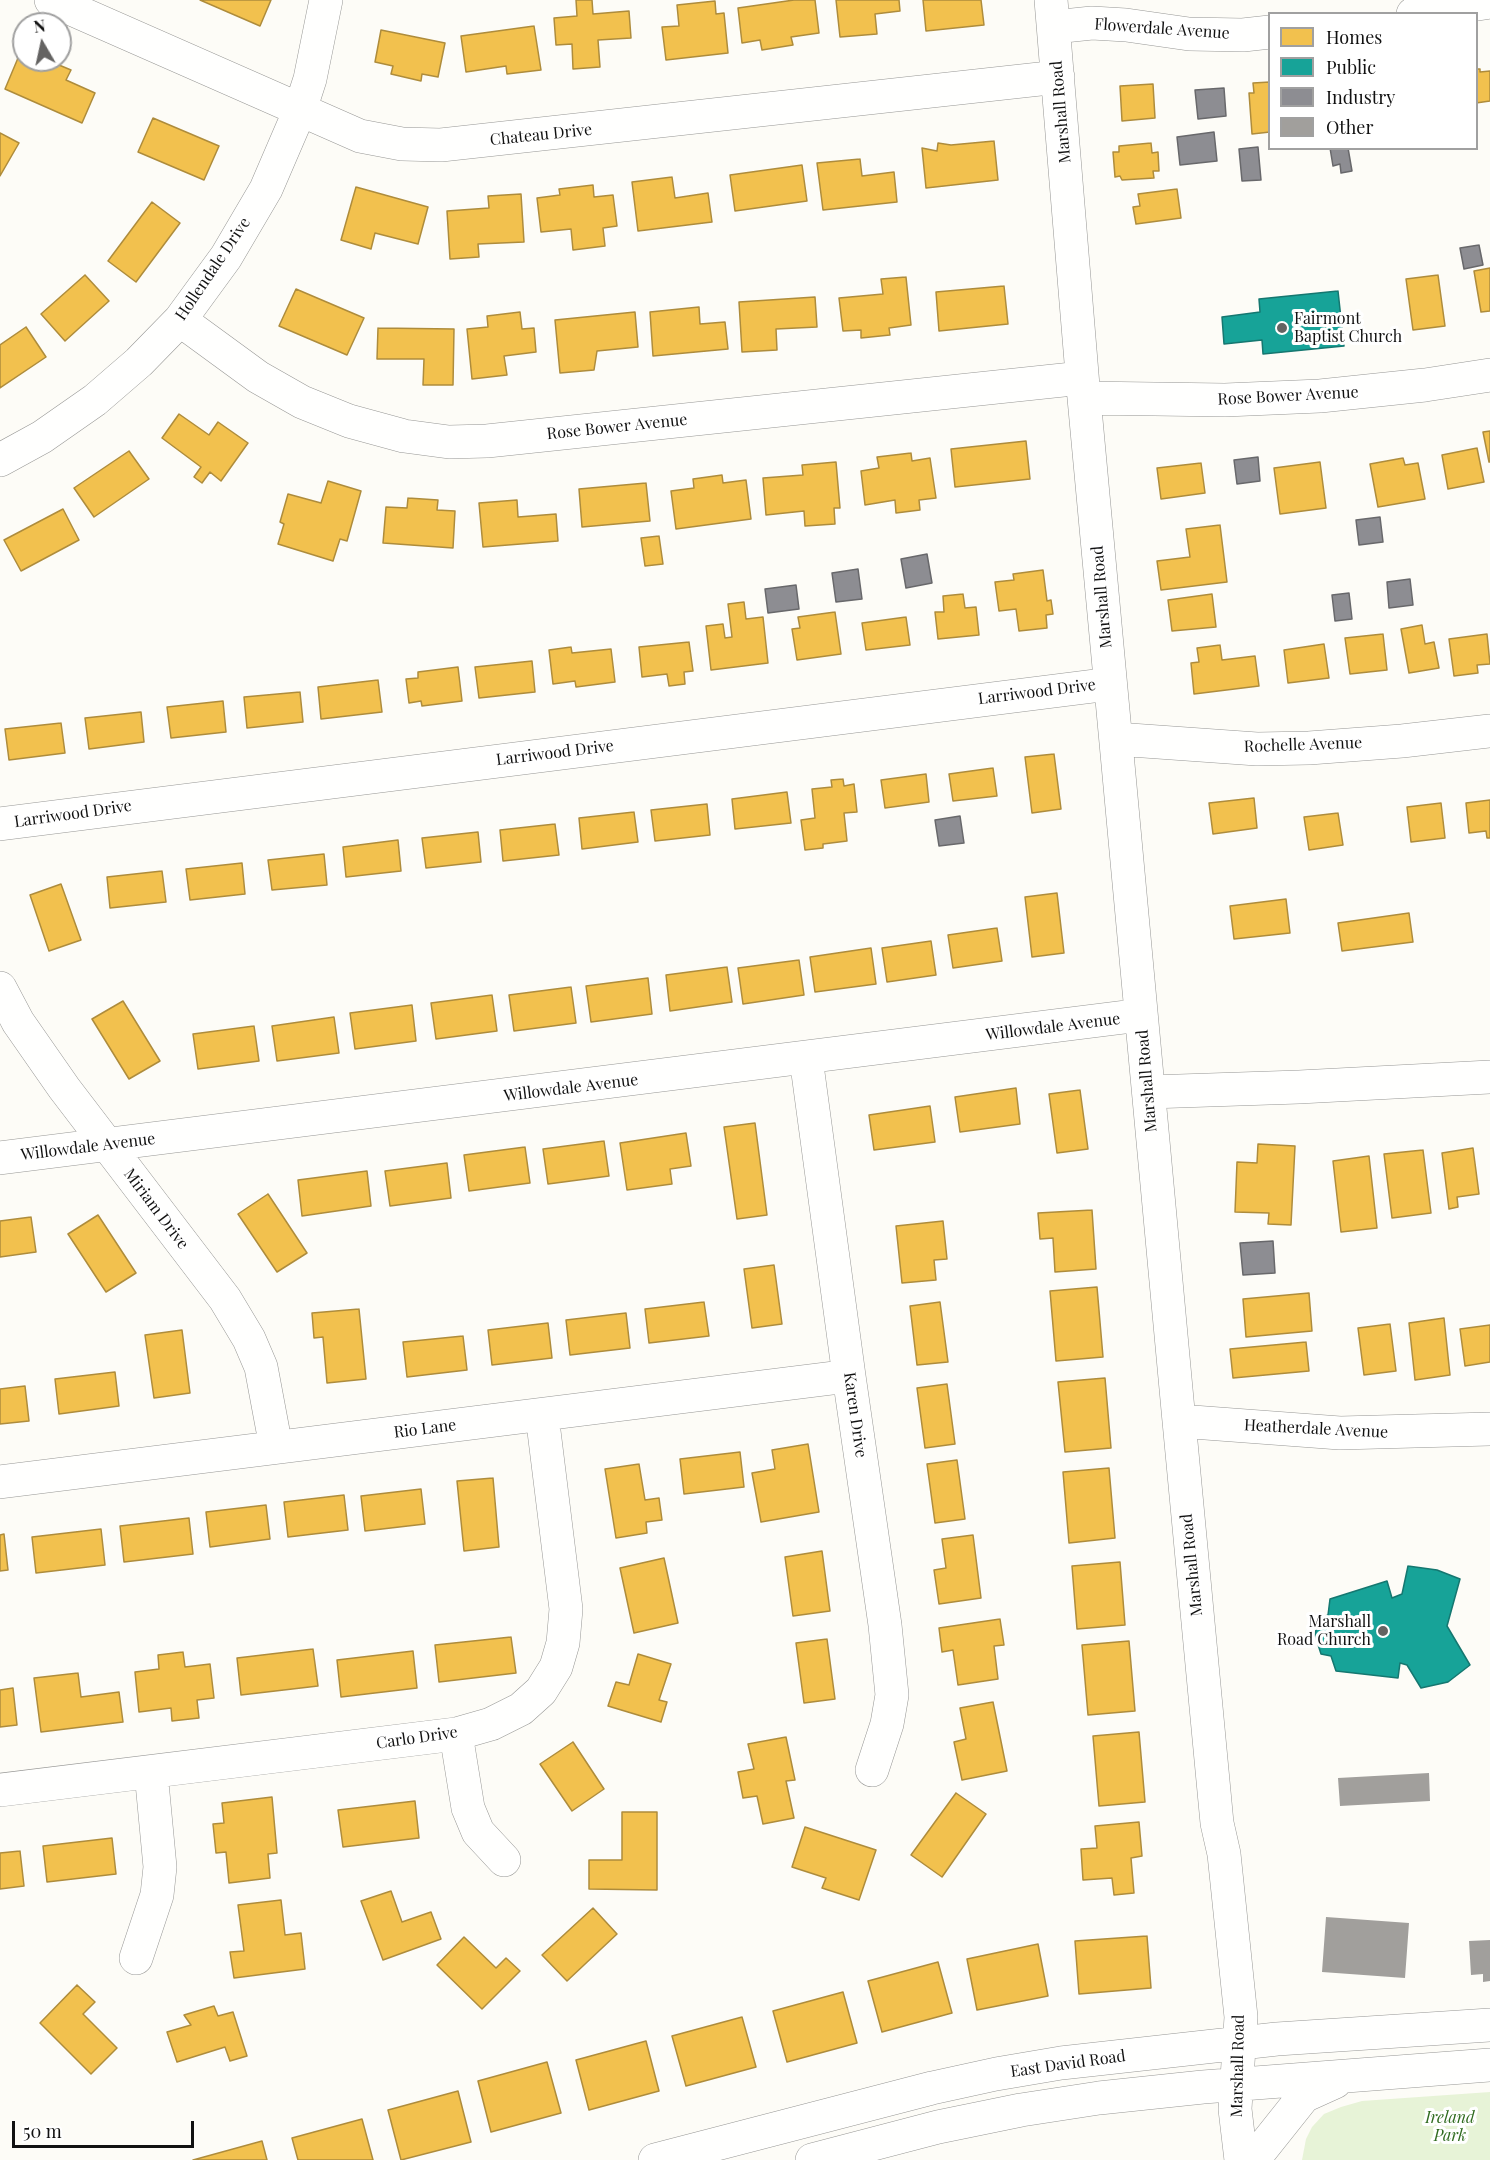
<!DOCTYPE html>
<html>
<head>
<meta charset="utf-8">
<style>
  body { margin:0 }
  #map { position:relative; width:1490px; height:2160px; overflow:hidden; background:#fdfcf7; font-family:"Playfair Display",serif }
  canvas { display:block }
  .legend { position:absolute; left:1268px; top:12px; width:210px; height:138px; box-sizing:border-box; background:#fff; border:2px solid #a0a0a0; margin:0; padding:8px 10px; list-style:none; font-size:18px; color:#111 }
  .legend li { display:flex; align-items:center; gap:12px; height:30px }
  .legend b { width:30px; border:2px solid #a0a0a0 }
  .north { position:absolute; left:12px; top:12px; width:60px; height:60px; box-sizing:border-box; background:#fff; border:2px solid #a0a0a0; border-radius:50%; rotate:351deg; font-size:16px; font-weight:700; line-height:24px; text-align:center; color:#111 }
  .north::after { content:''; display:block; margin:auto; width:21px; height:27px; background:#646362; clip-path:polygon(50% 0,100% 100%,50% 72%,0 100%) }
  .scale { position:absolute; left:12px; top:2121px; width:182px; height:27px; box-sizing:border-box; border:3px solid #111; border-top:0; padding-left:8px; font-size:18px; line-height:21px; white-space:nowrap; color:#111; -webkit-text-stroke:4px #fff; paint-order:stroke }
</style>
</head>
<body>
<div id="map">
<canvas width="1490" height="2160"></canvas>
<ul class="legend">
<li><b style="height:16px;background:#f2c14e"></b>Homes</li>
<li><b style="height:16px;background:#17a398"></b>Public</li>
<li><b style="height:16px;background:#8d8d92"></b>Industry</li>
<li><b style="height:16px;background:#a19f9c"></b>Other</li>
</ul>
<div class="north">N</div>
<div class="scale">50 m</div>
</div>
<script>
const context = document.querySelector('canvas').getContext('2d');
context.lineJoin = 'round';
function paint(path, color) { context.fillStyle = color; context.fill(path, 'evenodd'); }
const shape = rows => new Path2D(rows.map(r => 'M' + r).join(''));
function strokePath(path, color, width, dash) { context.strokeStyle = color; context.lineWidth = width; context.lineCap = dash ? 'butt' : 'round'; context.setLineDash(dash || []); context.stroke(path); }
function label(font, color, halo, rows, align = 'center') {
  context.font = font + ' "Playfair Display",serif'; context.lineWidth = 6; context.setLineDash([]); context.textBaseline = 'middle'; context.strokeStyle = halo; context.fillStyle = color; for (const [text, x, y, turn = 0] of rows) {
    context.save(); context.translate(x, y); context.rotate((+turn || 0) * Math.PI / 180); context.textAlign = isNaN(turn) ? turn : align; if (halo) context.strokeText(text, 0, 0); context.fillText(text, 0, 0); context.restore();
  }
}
paint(shape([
  [1490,2092,1490,2160,1302,2160,1306,2139,1312,2127,1324,2114,1341,2107,1362,2101]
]), '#e7f3d7');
const homes = shape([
  [200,0,271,0,260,26,200,0],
  [576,0,592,0,593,14,629,11,631,38,598,40,600,67,573,69,572,44,556,45,554,18,577,16,576,0],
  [794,0,815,0,819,33,791,37,793,45,762,50,760,40,742,43,738,8,794,0],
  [836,0,899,0,900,11,875,14,877,34,840,37,836,0],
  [923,0,981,0,984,25,926,31,923,0],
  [715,1,716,14,724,13,728,53,666,60,662,27,679,26,677,5,715,1],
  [534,26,541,70,507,74,506,66,466,72,461,36,534,26],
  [381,30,445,43,438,77,422,74,421,81,391,74,393,66,375,62,381,30],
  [18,58,38,67,40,60,47,60,71,70,66,80,95,93,82,123,5,89,18,58],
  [1476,69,1480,69,1480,72,1490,71,1490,101,1476,103,1476,69],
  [1270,82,1270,132,1252,134,1249,93,1254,93,1253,83,1270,82],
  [1153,84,1155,118,1122,121,1120,86,1153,84],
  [153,118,219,146,204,180,138,152,153,118],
  [0,133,19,143,0,176,0,133],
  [994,141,998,180,926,188,922,148,937,151,938,143,951,145,994,141],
  [1151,143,1152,153,1158,152,1159,171,1153,171,1154,178,1122,180,1120,176,1115,177,1113,152,1119,152,1119,146,1151,143],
  [860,159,862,176,894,172,897,202,823,210,817,163,860,159],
  [802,165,807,201,735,211,730,175,802,165],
  [672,177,675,198,708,193,712,222,638,231,632,182,672,177],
  [593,185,594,197,613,195,617,226,603,228,605,246,573,250,571,229,541,232,537,198,560,195,559,189,593,185],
  [356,187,428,207,418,244,375,233,371,249,341,240,356,187],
  [1177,189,1181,218,1136,224,1133,207,1140,206,1138,194,1177,189],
  [521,194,524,242,478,244,479,257,450,259,447,211,489,208,488,196,521,194],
  [152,202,180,223,136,282,108,261,152,202],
  [1490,268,1490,311,1481,312,1474,271,1490,268],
  [85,275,109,301,65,341,41,314,85,275],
  [1438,275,1445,326,1413,330,1406,279,1438,275],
  [906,277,911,325,889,328,890,335,861,338,861,330,843,331,839,298,883,294,881,279,906,277],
  [1004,286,1008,324,939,331,936,292,1004,286],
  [296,289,364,318,347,355,279,326,296,289],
  [815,297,817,327,776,329,777,350,742,352,739,302,815,297],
  [699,307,700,324,725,322,728,349,653,356,650,312,699,307],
  [520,312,522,329,534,328,536,352,504,356,507,375,472,379,467,329,488,327,487,316,520,312],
  [635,312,638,347,597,351,594,370,560,373,555,320,635,312],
  [26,327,46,357,0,388,0,345,26,327],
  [378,328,454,329,453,385,423,385,424,359,377,359,378,328],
  [179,414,209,435,218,422,248,443,221,481,210,472,202,483,194,477,201,467,162,438,179,414],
  [1490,431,1490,462,1489,462,1483,432,1490,431],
  [1026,441,1030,479,955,487,951,449,1026,441],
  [1477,448,1484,482,1448,489,1442,455,1477,448],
  [129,451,149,479,94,517,74,488,129,451],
  [911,453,912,461,930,458,936,498,919,500,920,510,896,513,895,500,865,505,861,471,879,468,877,457,911,453],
  [1403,458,1405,465,1418,463,1425,499,1378,507,1370,464,1403,458],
  [836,462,840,508,834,508,835,524,805,526,804,511,766,515,763,478,803,475,802,465,836,462],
  [1320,462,1326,508,1280,514,1274,468,1320,462],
  [1201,463,1205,493,1161,499,1157,468,1201,463],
  [722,475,723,483,746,480,751,519,676,529,671,491,694,488,693,479,722,475],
  [328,481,361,491,347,541,340,539,333,561,278,544,284,524,280,522,288,494,321,503,328,481],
  [646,483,650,521,582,527,579,489,646,483],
  [408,498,438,500,437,510,455,511,453,548,383,543,386,507,407,508,408,498],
  [517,500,518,517,556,514,558,541,483,547,479,503,517,500],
  [63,509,79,540,21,571,4,540,63,509],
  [1220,525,1227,582,1161,590,1157,561,1190,557,1186,529,1220,525],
  [659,536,663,564,645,566,641,538,659,536],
  [1043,570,1047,601,1051,600,1053,614,1046,615,1047,628,1019,631,1016,609,999,611,995,582,1014,580,1013,574,1043,570],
  [963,594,965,608,976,607,979,635,938,639,935,612,944,612,943,596,963,594],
  [1212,594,1216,627,1172,631,1168,600,1212,594],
  [744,602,746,619,763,617,768,663,711,670,706,626,723,624,725,638,732,637,728,604,744,602],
  [835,612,841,654,797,660,792,629,800,628,798,617,835,612],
  [906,617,910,645,866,650,862,623,906,617],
  [1422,625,1425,644,1434,642,1439,668,1409,673,1401,629,1422,625],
  [1383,634,1387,670,1350,674,1345,638,1383,634],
  [1487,634,1490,664,1477,665,1478,673,1454,676,1449,639,1487,634],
  [689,642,693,671,684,672,685,684,669,686,667,674,642,677,639,647,689,642],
  [1324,644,1329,678,1288,683,1284,650,1324,644],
  [1220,645,1222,660,1255,656,1259,686,1194,694,1191,663,1199,662,1197,648,1220,645],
  [571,647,572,653,611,649,615,682,576,687,575,681,553,684,549,650,571,647],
  [532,661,535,692,479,698,475,667,532,661],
  [458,667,462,701,422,706,421,701,409,703,406,679,418,678,418,672,458,667],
  [378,680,382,712,321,719,318,687,378,680],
  [300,692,303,722,247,728,244,697,300,692],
  [223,701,226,732,171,738,167,707,223,701],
  [141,712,144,742,89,749,85,718,141,712],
  [61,723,65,753,9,760,5,729,61,723],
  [1054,754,1061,809,1032,813,1025,757,1054,754],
  [993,768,997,796,953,801,949,774,993,768],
  [926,774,929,802,885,808,881,780,926,774],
  [843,779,844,786,854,784,857,812,844,813,847,841,823,844,823,848,805,850,801,820,815,818,812,789,832,787,831,780,843,779],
  [787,792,791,823,735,829,732,799,787,792],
  [1254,798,1257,828,1213,834,1209,803,1254,798],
  [1490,800,1490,838,1487,838,1486,831,1469,833,1466,803,1490,800],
  [1441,803,1445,838,1411,842,1407,807,1441,803],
  [707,804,710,835,655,841,651,810,707,804],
  [634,812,638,842,582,849,579,818,634,812],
  [1338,813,1343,845,1309,850,1304,817,1338,813],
  [555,824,559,855,503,861,500,830,555,824],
  [478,832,481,862,426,868,422,838,478,832],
  [398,840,401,871,346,877,343,847,398,840],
  [324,854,327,885,272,890,268,860,324,854],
  [242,863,245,894,190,900,186,869,242,863],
  [162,871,166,902,110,908,107,877,162,871],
  [61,884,81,940,49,951,30,895,61,884],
  [1057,893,1064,953,1032,957,1025,897,1057,893],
  [1286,899,1290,933,1234,939,1230,906,1286,899],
  [1409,913,1413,942,1342,951,1338,923,1409,913],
  [997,928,1002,961,953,968,948,935,997,928],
  [931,941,936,975,887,982,882,948,931,941],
  [871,948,876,984,815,992,810,957,871,948],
  [799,960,804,995,743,1004,738,968,799,960],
  [727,967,732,1002,670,1011,666,975,727,967],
  [648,978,652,1014,591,1022,586,986,648,978],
  [571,987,576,1023,514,1031,509,995,571,987],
  [492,995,497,1031,436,1039,431,1003,492,995],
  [123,1001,160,1061,129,1079,92,1019,123,1001],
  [412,1005,416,1041,355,1049,350,1013,412,1005],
  [334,1017,339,1053,277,1061,272,1026,334,1017],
  [254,1026,259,1061,198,1069,193,1034,254,1026],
  [1016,1088,1020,1124,960,1132,955,1097,1016,1088],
  [1080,1090,1088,1149,1057,1153,1049,1094,1080,1090],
  [930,1106,935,1142,874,1150,869,1115,930,1106],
  [755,1123,767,1215,737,1219,724,1127,755,1123],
  [686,1133,691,1166,670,1169,672,1184,627,1190,620,1143,686,1133],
  [604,1141,609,1176,548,1184,543,1149,604,1141],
  [1258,1144,1295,1146,1291,1225,1268,1224,1269,1213,1235,1212,1237,1162,1257,1163,1258,1144],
  [525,1147,530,1183,469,1191,464,1155,525,1147],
  [1473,1148,1479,1194,1457,1197,1458,1207,1449,1209,1442,1153,1473,1148],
  [1423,1150,1431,1213,1392,1218,1384,1154,1423,1150],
  [1369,1156,1377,1228,1341,1232,1333,1161,1369,1156],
  [447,1163,451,1198,390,1206,385,1171,447,1163],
  [367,1171,371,1206,302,1216,298,1180,367,1171],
  [268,1194,307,1253,277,1272,238,1214,268,1194],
  [1092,1210,1096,1269,1055,1272,1053,1238,1040,1239,1038,1213,1092,1210],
  [98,1215,136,1273,106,1292,68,1234,98,1215],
  [31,1217,36,1252,0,1257,0,1221,31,1217],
  [943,1221,947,1259,934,1260,936,1280,902,1283,896,1226,943,1221],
  [774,1265,782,1324,752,1328,744,1269,774,1265],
  [1097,1287,1103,1357,1056,1361,1050,1291,1097,1287],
  [1309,1293,1312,1331,1246,1337,1243,1299,1309,1293],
  [704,1302,709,1336,649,1343,645,1309,704,1302],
  [940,1302,948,1362,917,1365,910,1306,940,1302],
  [359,1309,366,1379,327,1383,323,1337,314,1338,312,1313,359,1309],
  [626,1313,630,1348,570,1355,566,1320,626,1313],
  [1444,1318,1450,1375,1415,1380,1409,1323,1444,1318],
  [548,1323,552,1358,492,1365,488,1330,548,1323],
  [1390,1324,1396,1371,1364,1375,1358,1328,1390,1324],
  [1490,1325,1490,1362,1465,1366,1460,1329,1490,1325],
  [182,1330,190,1393,154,1398,145,1335,182,1330],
  [463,1336,467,1370,407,1377,403,1342,463,1336],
  [1306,1342,1309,1371,1233,1378,1230,1349,1306,1342],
  [115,1372,119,1406,59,1414,55,1379,115,1372],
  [1105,1378,1111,1448,1065,1452,1058,1382,1105,1378],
  [947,1384,955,1444,925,1448,917,1388,947,1384],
  [25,1386,29,1421,0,1424,0,1389,25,1386],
  [808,1444,819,1512,761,1522,752,1473,775,1469,772,1450,808,1444],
  [740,1452,744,1487,684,1494,680,1459,740,1452],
  [957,1460,965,1519,935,1523,927,1464,957,1460],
  [639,1464,645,1500,659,1498,662,1520,646,1522,647,1533,616,1538,605,1469,639,1464],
  [1109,1468,1115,1538,1069,1543,1063,1472,1109,1468],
  [493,1478,499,1547,464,1551,457,1481,493,1478],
  [421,1489,425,1524,365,1531,361,1496,421,1489],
  [344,1495,348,1530,288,1537,284,1502,344,1495],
  [266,1505,270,1539,210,1547,206,1512,266,1505],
  [189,1518,193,1554,124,1562,120,1526,189,1518],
  [101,1529,105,1565,36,1573,32,1537,101,1529],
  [4,1534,8,1570,0,1571,0,1535,4,1534],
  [973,1535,981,1598,939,1604,934,1570,946,1568,942,1539,973,1535],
  [822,1551,830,1611,793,1616,785,1557,822,1551],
  [664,1558,678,1623,634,1633,620,1568,664,1558],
  [1120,1562,1125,1625,1077,1629,1072,1566,1120,1562],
  [1000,1619,1004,1645,994,1646,998,1679,958,1685,953,1650,942,1652,939,1628,1000,1619],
  [511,1637,516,1673,439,1682,435,1645,511,1637],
  [827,1639,835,1699,804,1703,796,1643,827,1639],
  [1129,1641,1135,1711,1088,1715,1082,1645,1129,1641],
  [313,1649,318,1686,241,1695,237,1658,313,1649],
  [413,1651,417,1688,341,1697,337,1660,413,1651],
  [183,1652,185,1667,210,1664,214,1698,197,1700,199,1718,172,1721,171,1708,139,1712,135,1672,159,1669,158,1655,183,1652],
  [638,1654,671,1664,659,1700,667,1702,661,1722,608,1706,616,1682,629,1685,638,1654],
  [78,1673,81,1697,119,1692,123,1722,41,1732,34,1678,78,1673],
  [13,1688,17,1725,0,1727,0,1690,13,1688],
  [993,1702,1007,1771,962,1780,954,1742,966,1739,960,1708,993,1702],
  [1139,1732,1145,1802,1099,1806,1093,1736,1139,1732],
  [786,1737,795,1780,786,1781,794,1818,763,1824,757,1796,743,1798,738,1772,754,1769,748,1744,786,1737],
  [573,1742,604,1789,572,1811,540,1764,573,1742],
  [956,1793,986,1814,942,1877,911,1855,956,1793],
  [272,1797,277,1853,268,1854,270,1878,229,1883,226,1852,216,1853,213,1824,224,1823,222,1803,272,1797],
  [415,1801,419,1838,343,1847,338,1810,415,1801],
  [622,1812,657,1812,657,1890,589,1889,589,1860,622,1860,622,1812],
  [1139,1822,1142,1856,1131,1858,1134,1893,1114,1895,1112,1878,1083,1880,1081,1849,1097,1848,1095,1826,1139,1822],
  [805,1827,876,1850,859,1900,822,1888,826,1878,792,1867,805,1827],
  [112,1838,116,1874,47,1882,43,1846,112,1838],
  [20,1851,24,1886,0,1889,0,1853,20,1851],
  [391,1891,402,1922,431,1912,441,1939,383,1960,361,1901,391,1891],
  [281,1900,285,1935,301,1933,305,1969,234,1978,230,1952,244,1951,238,1905,281,1900],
  [593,1908,617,1934,567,1981,542,1955,593,1908],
  [1147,1936,1151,1988,1079,1994,1075,1941,1147,1936],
  [464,1937,496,1968,506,1958,520,1971,482,2009,437,1965,464,1937],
  [1038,1944,1048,1996,977,2010,967,1959,1038,1944],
  [938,1962,952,2013,882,2032,868,1981,938,1962],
  [77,1985,95,2002,83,2014,117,2048,91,2074,40,2023,77,1985],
  [843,1992,857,2043,787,2062,773,2011,843,1992],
  [214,2006,218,2016,233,2012,247,2056,230,2061,225,2047,177,2062,167,2032,191,2025,184,2015,214,2006],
  [742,2017,756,2067,686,2086,672,2036,742,2017],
  [646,2041,659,2091,589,2110,576,2060,646,2041],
  [547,2062,561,2113,491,2132,478,2081,547,2062],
  [458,2091,471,2142,401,2160,388,2110,458,2091],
  [362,2119,373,2160,298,2160,292,2138,362,2119],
  [262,2141,267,2160,193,2160,262,2141]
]);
paint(homes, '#f2c14e');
strokePath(homes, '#ae8c3c', 1.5);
const public = shape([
  [1338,291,1344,346,1263,354,1262,340,1224,344,1222,317,1260,312,1259,299,1338,291],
  [1408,1566,1437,1570,1460,1579,1447,1626,1470,1665,1448,1682,1421,1688,1407,1665,1400,1663,1398,1678,1336,1671,1331,1656,1321,1654,1315,1635,1318,1620,1328,1615,1330,1599,1387,1581,1392,1598,1402,1594,1408,1566]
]);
paint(public, '#17a398');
strokePath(public, '#157770', 1.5);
const industry = shape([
  [1224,88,1226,116,1198,119,1195,90,1224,88],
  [1214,132,1217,161,1180,165,1177,137,1214,132],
  [1258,147,1261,180,1242,181,1239,149,1258,147],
  [1330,148,1348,148,1352,171,1341,173,1340,164,1333,166,1330,148],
  [1479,245,1483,265,1464,269,1460,248,1479,245],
  [1258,457,1260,481,1237,484,1234,460,1258,457],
  [1380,517,1383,542,1359,545,1356,520,1380,517],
  [927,554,932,583,906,588,901,559,927,554],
  [858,569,862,599,836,602,832,573,858,569],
  [1410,579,1413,605,1389,608,1387,582,1410,579],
  [796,585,799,609,768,613,765,589,796,585],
  [1349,593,1352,619,1335,621,1332,595,1349,593],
  [960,816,964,843,939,846,935,820,960,816],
  [1273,1241,1275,1273,1243,1275,1240,1243,1273,1241]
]);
paint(industry, '#8d8d92');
strokePath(industry, '#68686b', 1.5);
paint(shape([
  [1429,1773,1430,1801,1340,1806,1338,1778],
  [1326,1917,1409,1923,1405,1978,1322,1972],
  [1490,1940,1490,1981,1483,1982,1483,1974,1471,1975,1469,1941]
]), '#a19f9c');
const minor = shape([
  [51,0,360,136,402,144,441,145,1058,77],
  [1051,0,1084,398,1179,1421,1217,1823,1224,1854,1241,2017,1235,2109,1241,2160],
  [1413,14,1490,2],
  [1054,27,1092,23,1126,25,1189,34,1243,35,1270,32],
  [180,320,258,377,302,402,349,421,404,436,449,442,487,441,1082,378],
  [1084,398,1225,400,1320,396,1425,385,1490,375],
  [0,460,42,437,95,400,139,362,180,320,226,257,266,189,300,110,310,79,326,0],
  [1116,739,1257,749,1309,748,1402,741,1490,731],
  [0,824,1110,684],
  [0,988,18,1022,64,1088,225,1299,249,1339,261,1367,276,1447],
  [806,1058,849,1376,885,1625,892,1695,887,1724,872,1770],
  [1149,1092,1299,1087,1490,1077],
  [0,1158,1141,1015],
  [1179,1421,1340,1433,1490,1429],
  [0,1482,849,1376],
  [456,1734,468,1808,478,1832,504,1860],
  [0,1790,456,1734,491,1724,521,1709,541,1691,556,1667,563,1643,566,1609,542,1415],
  [136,1958,157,1895,160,1867,151,1772],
  [655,2160,932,2088,996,2074,1061,2063,1277,2039,1490,2025],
  [812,2160,938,2127,1021,2110,1099,2098,1203,2087,1490,2065],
  [1253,2160,1304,2096,1335,2082]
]);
strokePath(minor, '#979795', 34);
strokePath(minor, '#fffffe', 33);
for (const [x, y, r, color] of [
  [1282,328,6,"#646362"],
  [1383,1631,6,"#646362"]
]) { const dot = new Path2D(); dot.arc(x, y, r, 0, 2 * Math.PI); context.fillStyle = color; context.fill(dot); strokePath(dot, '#fff', 2); }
label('16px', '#111', '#fff', [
  ["Flowerdale Avenue",1162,29,4],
  ["Marshall Road",1061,112,-95],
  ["Chateau Drive",541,135,-6],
  ["Hollendale Drive",213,269,-56],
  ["Rose Bower Avenue",1288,396,-3],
  ["Rose Bower Avenue",617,427,-6],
  ["Marshall Road",1102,597,-95],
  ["Larriwood Drive",1037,692,-7],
  ["Rochelle Avenue",1303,745,-2],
  ["Larriwood Drive",555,753,-7],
  ["Larriwood Drive",73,814,-8],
  ["Willowdale Avenue",1053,1027,-7],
  ["Marshall Road",1147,1081,-95],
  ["Willowdale Avenue",571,1088,-7],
  ["Willowdale Avenue",88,1147,-7],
  ["Miriam Drive",156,1209,53],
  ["Karen Drive",855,1415,82],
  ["Rio Lane",425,1429,-7],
  ["Heatherdale Avenue",1316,1429,3],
  ["Marshall Road",1192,1565,-96],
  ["Carlo Drive",417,1738,-8],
  ["East David Road",1068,2064,-8],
  ["Marshall Road",1238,2066,-89]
]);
label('16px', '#111', '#fff', [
  ["Fairmont",1294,319],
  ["Baptist Church",1294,337],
  ["Marshall",1371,1622,"right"],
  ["Road Church",1371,1640,"right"]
], 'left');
label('italic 16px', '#2f6b1f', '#fff', [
  ["Ireland",1450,2118],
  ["Park",1450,2136]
]);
</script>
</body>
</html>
